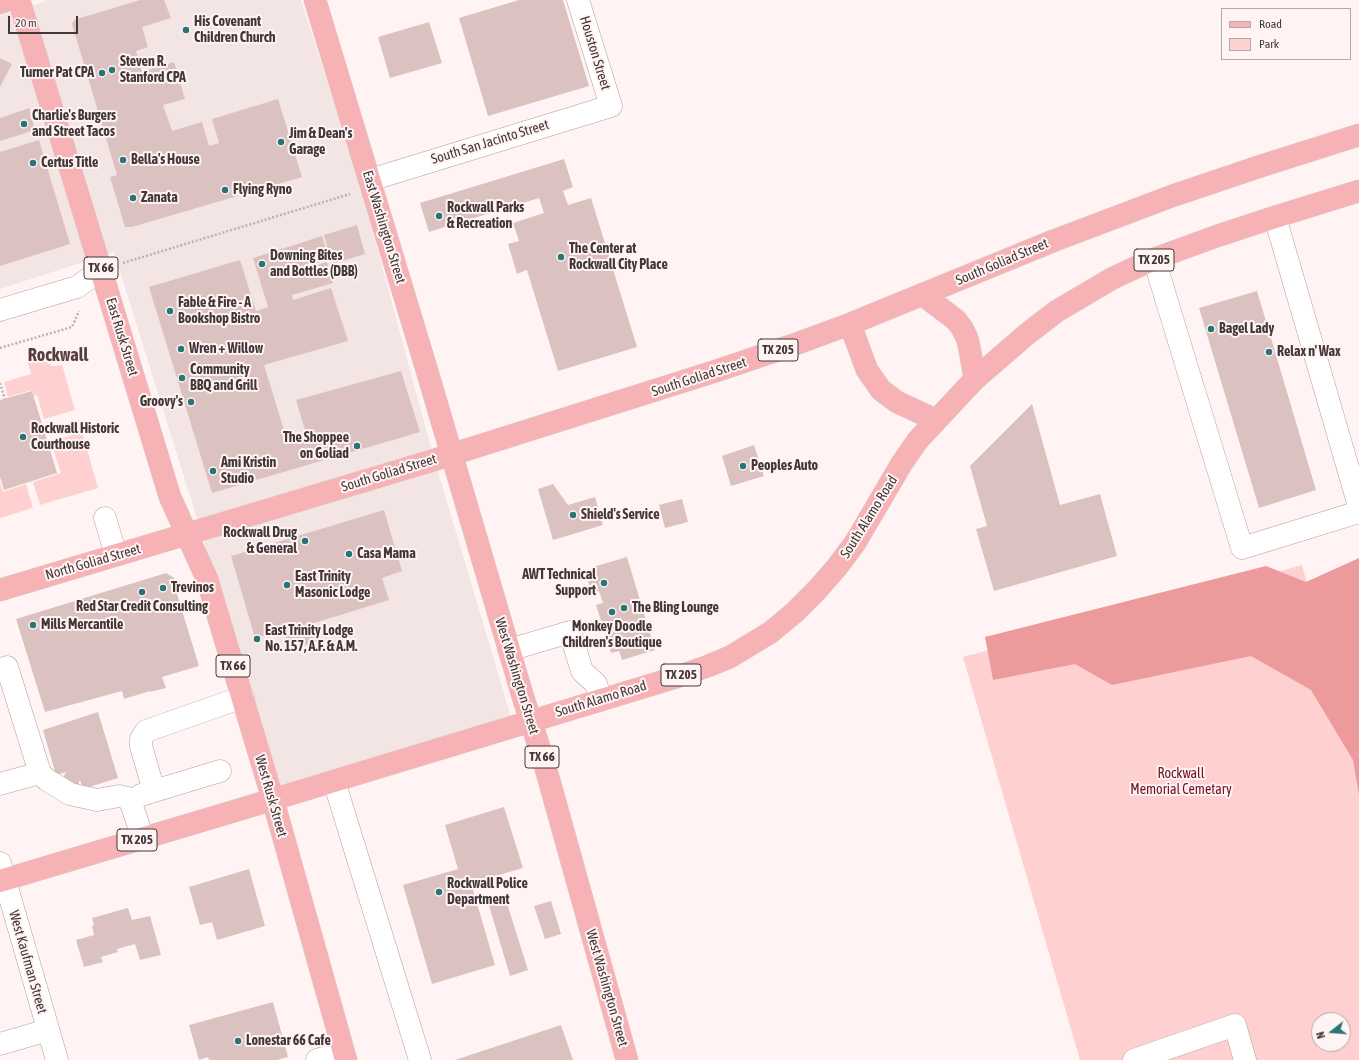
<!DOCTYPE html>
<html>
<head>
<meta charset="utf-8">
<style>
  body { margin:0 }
  #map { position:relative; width:1359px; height:1060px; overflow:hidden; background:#fff4f3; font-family:"Asap Condensed",sans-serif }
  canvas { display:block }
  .legend { position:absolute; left:1221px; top:8px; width:130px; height:52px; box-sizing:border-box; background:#fff4f3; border:1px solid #b4a9a8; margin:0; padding:5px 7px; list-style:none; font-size:12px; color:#433838 }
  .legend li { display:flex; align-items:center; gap:8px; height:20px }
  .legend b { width:20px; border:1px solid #b4a9a8 }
  .north { position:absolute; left:1311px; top:1012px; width:40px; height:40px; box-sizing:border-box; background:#fff4f3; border:1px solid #b4a9a8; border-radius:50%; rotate:253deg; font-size:11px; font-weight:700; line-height:16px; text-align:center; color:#433838 }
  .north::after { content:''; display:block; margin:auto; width:14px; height:18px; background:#297476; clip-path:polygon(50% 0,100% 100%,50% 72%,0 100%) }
  .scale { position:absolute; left:8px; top:16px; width:70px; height:18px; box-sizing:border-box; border:2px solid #433838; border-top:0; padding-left:5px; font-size:12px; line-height:14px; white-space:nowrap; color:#433838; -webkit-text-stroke:3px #fff4f3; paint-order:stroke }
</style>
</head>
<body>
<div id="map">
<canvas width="1359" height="1060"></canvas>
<ul class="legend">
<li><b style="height:5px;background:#f7b2b5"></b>Road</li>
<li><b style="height:11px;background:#fed0d0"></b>Park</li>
</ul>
<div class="north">N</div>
<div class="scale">20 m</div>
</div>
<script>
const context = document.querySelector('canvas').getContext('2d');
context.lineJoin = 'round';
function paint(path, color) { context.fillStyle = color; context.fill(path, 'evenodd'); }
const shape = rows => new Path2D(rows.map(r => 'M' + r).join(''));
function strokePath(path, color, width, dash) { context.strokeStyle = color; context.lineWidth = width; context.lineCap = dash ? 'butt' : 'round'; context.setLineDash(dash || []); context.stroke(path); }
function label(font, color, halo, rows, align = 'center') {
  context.font = font + ' "Asap Condensed",sans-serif'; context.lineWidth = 4; context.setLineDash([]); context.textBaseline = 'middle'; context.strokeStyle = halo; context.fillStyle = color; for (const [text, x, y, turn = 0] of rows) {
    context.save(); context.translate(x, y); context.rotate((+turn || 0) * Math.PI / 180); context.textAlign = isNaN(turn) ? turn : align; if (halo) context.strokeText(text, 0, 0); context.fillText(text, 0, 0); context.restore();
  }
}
paint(shape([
  [46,0,301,0,357,173,431,448,511,717,280,785,114,252,0,289,0,16,46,1]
]), '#f4e5e5');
paint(shape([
  [34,358,41,359,52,366,62,365,75,410,44,419,37,395,34,396,32,390,8,397,4,382,31,374,27,360],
  [82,432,98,488,40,505,33,482,61,473,51,442],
  [0,482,3,492,26,484,33,508,0,518],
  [1302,565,1359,771,1359,1060,1080,1060,963,657,1217,589],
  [1319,1020,1343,1020,1343,1044,1319,1044]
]), '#fed0d0');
paint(shape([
  [1359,558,1359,795,1353,760,1311,690,1251,656,1112,685,1075,664,993,680,985,637,1266,566,1306,582]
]), '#ec9a9c');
paint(shape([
  [140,0,164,0,171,18,142,27,148,47,136,51,142,72,174,62,185,99,163,105,172,131,202,122,209,146,219,143,212,119,278,99,302,177,132,227,125,227,110,177,117,175,72,24,74,20],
  [519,0,563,0,589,86,488,116,459,18],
  [429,22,442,63,390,78,378,37],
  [0,58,12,64,0,87],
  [29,108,35,130,0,141,0,118],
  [39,140,70,244,0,266,0,152],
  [564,159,573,187,563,191,568,205,591,198,637,347,558,371,527,270,517,274,508,244,519,241,513,223,544,213,539,198,429,232,420,203],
  [357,225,365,254,332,264,324,235],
  [322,236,329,259,285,273,286,274,327,262,333,283,292,295,293,300,331,288,348,341,264,365,288,443,307,437,296,400,401,371,420,432,212,493,149,287,240,260,256,311,268,307,253,258],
  [1257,291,1316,490,1259,508,1199,308],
  [32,391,57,473,4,490,0,477,0,400],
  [1032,404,1060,505,1100,494,1117,556,994,591,976,529,987,526,970,466],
  [754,445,764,476,731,486,722,456],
  [553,484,568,505,595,497,603,525,553,540,538,489],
  [682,499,688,522,665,528,659,505],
  [384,510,402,571,382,578,389,600,314,623,319,640,290,651,284,630,255,638,231,556],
  [627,557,655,650,622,660,619,651,611,653,606,636,613,634,609,622,602,624,596,605,603,603,599,591,592,593,586,575,595,573,593,567],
  [166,573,174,578,173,581,199,666,162,677,166,688,150,692,150,691,124,699,122,691,45,712,16,619],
  [98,712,118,778,83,789,80,780,78,785,63,778,66,772,56,775,43,730],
  [504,807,523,868,471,883,495,965,432,984,403,885,458,869,445,825],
  [249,869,265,926,217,940,212,922,200,925,189,887],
  [505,897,528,970,510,976,488,902],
  [551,901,561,934,545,939,534,906],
  [128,908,132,920,150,916,161,955,140,960,135,944,117,949,118,952,101,957,103,962,84,967,76,940,94,935,92,926,94,925,92,918],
  [273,1002,288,1057,277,1060,209,1060,208,1057,199,1060,189,1025],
  [561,1025,573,1060,455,1060]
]), '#dcc1c1');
const minor = shape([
  [370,180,611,106,578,0],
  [1275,217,1359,506],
  [1154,259,1242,548,1359,512],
  [0,310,77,287,102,269],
  [105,518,116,555],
  [509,650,570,632,582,671,596,684,601,700],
  [0,670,7,667,40,773,47,780,70,794,97,800,119,796,128,798,131,803,143,839],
  [334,781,420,1060],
  [0,784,40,773],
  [154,791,141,746,141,739,146,731,243,697],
  [141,795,220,771],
  [0,863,57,1060],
  [0,1044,48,1030],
  [317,1060,343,1052],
  [1134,1060,1235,1025,1245,1060]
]);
const major = shape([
  [19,0,170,497,207,579,273,800,346,1060],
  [315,0,428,374,523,697,544,762,627,1060],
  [0,3,8,0],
  [923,295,956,320,962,328,967,338,969,346,975,379],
  [850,324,867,370,881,390,897,402,936,420],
  [0,590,431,461,716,371,793,345,850,324,1053,241,1172,196,1261,166,1359,135],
  [0,881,248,807,677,677,708,666,730,657,771,632,795,612,817,590,837,567,855,543,902,463,918,440,975,379,1027,334,1057,311,1113,278,1154,259,1217,236,1275,217,1359,191]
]);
strokePath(minor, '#b69c9c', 23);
strokePath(major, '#d6d3d3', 23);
strokePath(shape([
  [123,263,350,194],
  [0,348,72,327,79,311],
  [0,383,5,399]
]), '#bcb1b1', 2.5, [2, 2]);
strokePath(minor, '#fff', 22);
strokePath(major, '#f7b2b5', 22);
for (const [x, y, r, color] of [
  [186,30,4,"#297476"],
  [112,70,4,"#297476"],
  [102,73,4,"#297476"],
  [24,124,4,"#297476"],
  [281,142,4,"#297476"],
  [123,160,4,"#297476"],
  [33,163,4,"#297476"],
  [225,190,4,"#297476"],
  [133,198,4,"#297476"],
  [439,216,4,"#297476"],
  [561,257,4,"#297476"],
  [262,264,4,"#297476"],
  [170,311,4,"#297476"],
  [1211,329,4,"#297476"],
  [181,349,4,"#297476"],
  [1269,352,4,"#297476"],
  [182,378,4,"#297476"],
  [191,402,4,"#297476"],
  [23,437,4,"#297476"],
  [357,446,4,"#297476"],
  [743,466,4,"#297476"],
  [213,471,4,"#297476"],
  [573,515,4,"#297476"],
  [305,541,4,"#297476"],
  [349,554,4,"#297476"],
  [604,583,4,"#297476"],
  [287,585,4,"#297476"],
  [163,588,4,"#297476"],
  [142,592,4,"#297476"],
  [624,608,4,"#297476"],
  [612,612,4,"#297476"],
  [33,625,4,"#297476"],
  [257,639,4,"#297476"],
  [439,892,4,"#297476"],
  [238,1041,4,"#297476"]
]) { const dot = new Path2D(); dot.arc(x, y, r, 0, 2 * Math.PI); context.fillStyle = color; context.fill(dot); strokePath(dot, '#fff4f3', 1.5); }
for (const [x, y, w] of [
  [1154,260,40],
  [101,268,34],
  [778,350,40],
  [233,666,34],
  [681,675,40],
  [542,757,34],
  [137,840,40]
]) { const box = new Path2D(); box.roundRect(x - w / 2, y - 11, w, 22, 3); context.fillStyle = '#fff4f3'; context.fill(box); strokePath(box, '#433838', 1); }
label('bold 13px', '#433838', null, [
  ["TX 205",1154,260],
  ["TX 66",101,268],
  ["TX 205",778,350],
  ["TX 66",233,666],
  ["TX 205",681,675],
  ["TX 66",542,757],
  ["TX 205",137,840]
]);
label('bold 14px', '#433838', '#fff4f3', [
  ["His Covenant",194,22],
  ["Children Church",194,38],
  ["Steven R.",120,62],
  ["Stanford CPA",120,78],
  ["Turner Pat CPA",94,73,"right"],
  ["Charlie's Burgers",32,116],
  ["and Street Tacos",32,132],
  ["Jim & Dean's",289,134],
  ["Garage",289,150],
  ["Bella's House",131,160],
  ["Certus Title",41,163],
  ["Flying Ryno",233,190],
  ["Zanata",141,198],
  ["Rockwall Parks",447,208],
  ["& Recreation",447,224],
  ["The Center at",569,249],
  ["Rockwall City Place",569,265],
  ["Downing Bites",270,256],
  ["and Bottles (DBB)",270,272],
  ["Fable & Fire - A",178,303],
  ["Bookshop Bistro",178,319],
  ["Bagel Lady",1219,329],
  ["Wren + Willow",189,349],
  ["Relax n' Wax",1277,352],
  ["Community",190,370],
  ["BBQ and Grill",190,386],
  ["Groovy's",183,402,"right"],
  ["Rockwall Historic",31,429],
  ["Courthouse",31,445],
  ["The Shoppee",349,438,"right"],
  ["on Goliad",349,454,"right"],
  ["Ami Kristin",221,463],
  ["Studio",221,479],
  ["Peoples Auto",751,466],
  ["Shield's Service",581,515],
  ["Rockwall Drug",297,533,"right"],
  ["& General",297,549,"right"],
  ["Casa Mama",357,554],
  ["AWT Technical",596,575,"right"],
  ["Support",596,591,"right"],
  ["East Trinity",295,577],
  ["Masonic Lodge",295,593],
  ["Trevinos",171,588],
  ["Red Star Credit Consulting",142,607,"center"],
  ["The Bling Lounge",632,608],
  ["Mills Mercantile",41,625],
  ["Monkey Doodle",612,627,"center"],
  ["Children's Boutique",612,643,"center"],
  ["East Trinity Lodge",265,631],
  ["No. 157, A.F. & A.M.",265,647],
  ["Rockwall Police",447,884],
  ["Department",447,900],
  ["Lonestar 66 Cafe",246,1041]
], 'left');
label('14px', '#433838', '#fff4f3', [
  ["Houston Street",595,53,73],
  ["South San Jacinto Street",490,142,-17],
  ["East Washington Street",384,227,73],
  ["South Goliad Street",1002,262,-23],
  ["East Rusk Street",122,337,73],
  ["South Goliad Street",699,377,-18],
  ["South Goliad Street",389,473,-17],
  ["South Alamo Road",869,517,-58],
  ["North Goliad Street",93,562,-16],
  ["West Washington Street",517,676,73],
  ["South Alamo Road",601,699,-17],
  ["West Rusk Street",271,796,74],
  ["West Kaufman Street",28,962,74],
  ["West Washington Street",607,988,74]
]);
label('14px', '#711021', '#fff4f3', [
  ["Rockwall",1181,774],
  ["Memorial Cemetary",1181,790]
]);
label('bold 18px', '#533d3d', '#fff4f3', [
  ["Rockwall",58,355]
]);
</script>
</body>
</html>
